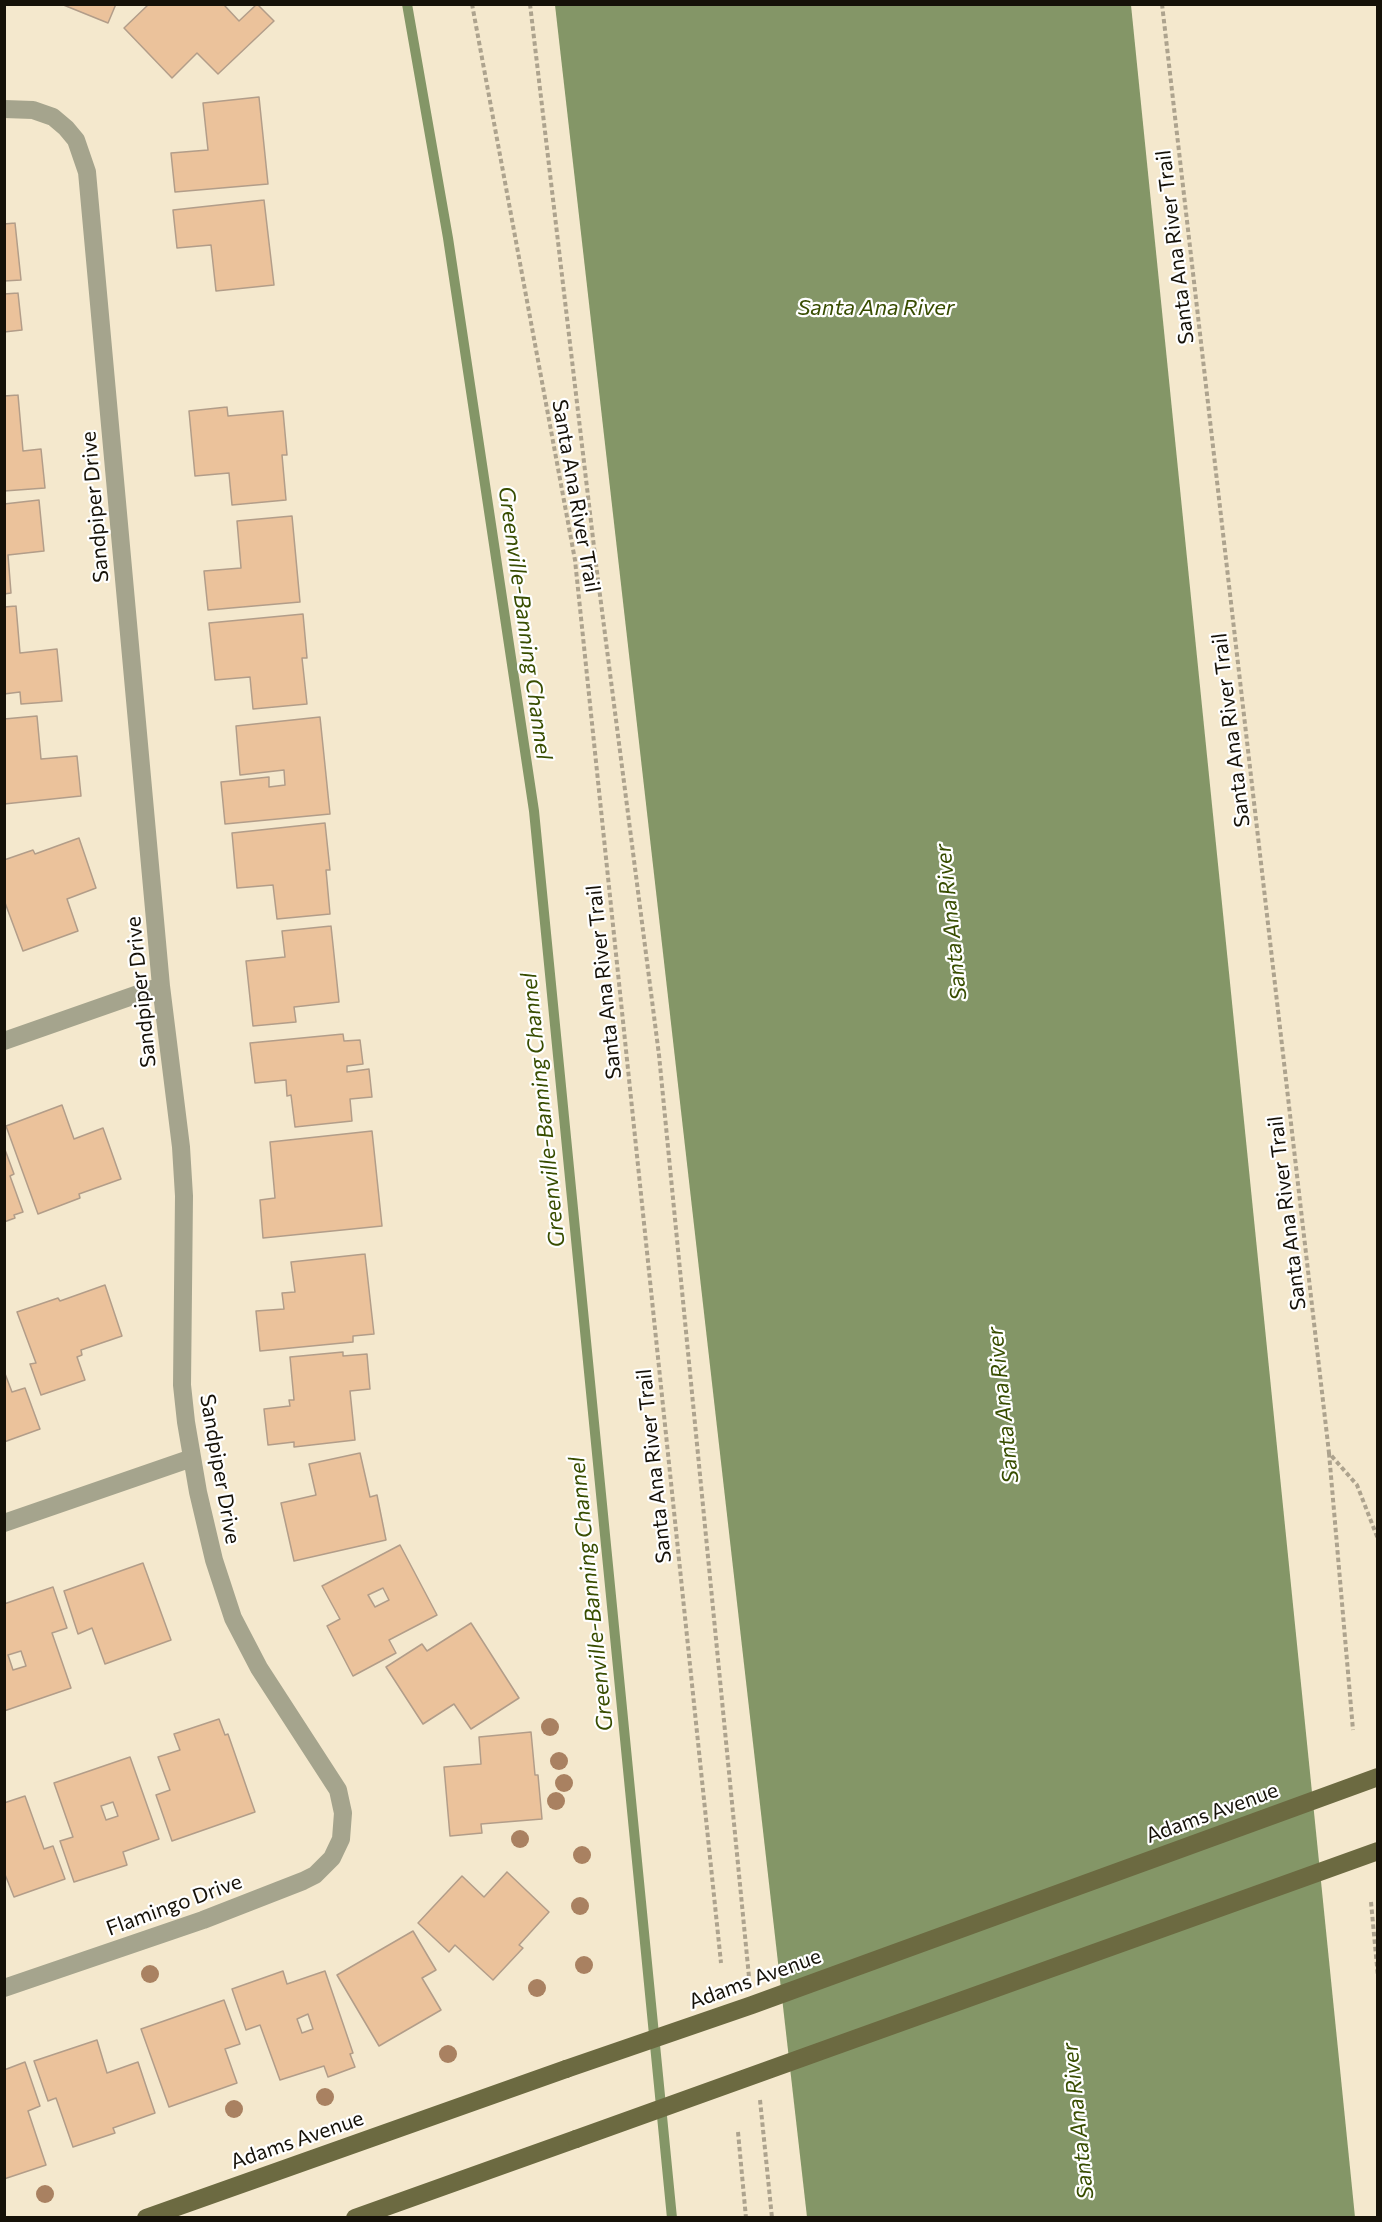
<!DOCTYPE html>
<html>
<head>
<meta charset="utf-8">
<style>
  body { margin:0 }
  #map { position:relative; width:1382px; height:2222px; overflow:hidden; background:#f4e8cd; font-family:Commissioner,sans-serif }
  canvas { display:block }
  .frame { position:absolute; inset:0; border:6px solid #151108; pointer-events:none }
</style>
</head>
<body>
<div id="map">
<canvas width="1382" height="2222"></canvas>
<div class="frame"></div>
</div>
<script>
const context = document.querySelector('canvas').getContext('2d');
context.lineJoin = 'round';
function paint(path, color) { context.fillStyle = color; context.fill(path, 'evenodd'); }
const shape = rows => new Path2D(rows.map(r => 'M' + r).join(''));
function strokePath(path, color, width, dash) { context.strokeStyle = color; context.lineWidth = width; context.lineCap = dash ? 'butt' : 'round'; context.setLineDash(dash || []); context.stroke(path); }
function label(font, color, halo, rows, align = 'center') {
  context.font = font + ' Commissioner,sans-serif'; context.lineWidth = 4.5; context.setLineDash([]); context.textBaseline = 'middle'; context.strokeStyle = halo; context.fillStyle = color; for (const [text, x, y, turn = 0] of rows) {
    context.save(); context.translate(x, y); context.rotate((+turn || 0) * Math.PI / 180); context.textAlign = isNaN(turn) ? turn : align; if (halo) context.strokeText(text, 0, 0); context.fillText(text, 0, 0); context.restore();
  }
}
paint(shape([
  [555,5,1131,5,1355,2217,807,2217]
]), '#849667');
strokePath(shape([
  [407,4,448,238,534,811,672,2218]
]), '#849667', 10);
const building = shape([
  [61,4,116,4,108,23,61,4],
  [149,4,226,4,225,6,239,21,257,4,274,21,218,74,197,53,172,78,124,28,149,4],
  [259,97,268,184,175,192,171,153,208,150,203,103,259,97],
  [264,200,274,285,216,291,211,245,177,248,173,210,264,200],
  [15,223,21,280,4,281,4,224,15,223],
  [18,293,22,330,4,332,4,294,18,293],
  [18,395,23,451,41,449,45,488,4,491,4,396,18,395],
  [227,407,228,416,283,411,287,455,282,455,286,500,232,505,229,473,195,476,189,411,227,407],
  [39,500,44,551,8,555,11,593,4,594,4,504,39,500],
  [292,516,300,602,208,610,204,571,241,568,237,521,292,516],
  [16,606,20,653,57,649,62,701,21,704,20,692,4,694,4,607,16,606],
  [303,614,307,658,302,658,307,704,253,709,250,677,215,680,209,623,303,614],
  [37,716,41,759,77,756,81,796,4,804,4,719,37,716],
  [320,717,330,814,225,824,221,782,269,777,269,787,285,785,284,770,240,775,236,726,320,717],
  [325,823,330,870,326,870,330,914,277,919,273,885,237,888,232,833,325,823],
  [79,838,96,888,67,899,78,931,23,951,4,900,4,860,33,850,35,854,79,838],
  [331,926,339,1002,294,1007,296,1022,253,1026,246,961,285,957,282,931,331,926],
  [343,1034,344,1041,360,1040,363,1064,347,1066,347,1072,369,1069,372,1097,350,1099,352,1121,295,1127,291,1095,287,1096,286,1080,255,1083,250,1043,343,1034],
  [62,1105,74,1139,103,1128,121,1179,79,1194,80,1198,38,1214,6,1126,62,1105],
  [372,1131,382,1226,263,1238,260,1200,275,1198,270,1142,372,1131],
  [4,1147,14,1174,10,1176,23,1212,14,1215,15,1218,4,1222,4,1147],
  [365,1254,374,1334,353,1336,353,1342,260,1351,256,1311,284,1309,282,1293,295,1292,291,1262,365,1254],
  [105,1285,122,1336,81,1350,82,1355,77,1357,85,1380,41,1395,30,1364,36,1363,17,1312,58,1298,60,1301,105,1285],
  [343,1352,343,1356,367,1354,370,1389,350,1391,355,1440,294,1447,294,1442,268,1445,264,1409,290,1406,289,1400,294,1400,290,1357,343,1352],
  [4,1371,12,1392,25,1388,40,1429,4,1442,4,1371],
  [360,1453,370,1497,377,1495,386,1540,294,1561,281,1503,316,1495,309,1464,360,1453],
  [400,1545,437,1615,389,1640,396,1653,353,1676,327,1626,340,1619,322,1586,400,1545],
  [383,1588,389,1600,375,1607,368,1595,383,1588],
  [143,1563,171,1640,105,1664,92,1628,78,1634,64,1591,143,1563],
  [53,1587,67,1628,52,1633,71,1688,4,1711,4,1604,53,1587],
  [21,1651,26,1666,13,1670,8,1655,21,1651],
  [471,1623,519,1698,471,1729,454,1704,423,1724,386,1667,422,1644,427,1651,471,1623],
  [219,1719,225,1735,228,1734,255,1812,172,1841,156,1795,170,1790,158,1757,180,1750,174,1734,219,1719],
  [531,1732,535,1775,538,1775,542,1819,481,1824,482,1833,450,1836,444,1767,481,1764,479,1737,531,1732],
  [130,1757,159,1839,123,1852,127,1865,74,1882,60,1841,73,1837,54,1783,130,1757],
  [113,1802,118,1816,106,1820,101,1806,113,1802],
  [25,1796,44,1849,53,1846,65,1879,14,1897,4,1872,4,1803,25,1796],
  [507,1872,549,1912,519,1945,523,1948,493,1980,455,1945,449,1952,418,1923,462,1876,484,1897,507,1872],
  [413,1931,436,1970,422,1978,441,2010,379,2046,337,1975,413,1931],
  [283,1971,287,1984,325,1971,353,2053,350,2054,355,2067,328,2077,324,2066,280,2080,260,2025,246,2030,232,1989,283,1971],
  [308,2014,313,2029,302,2033,297,2019,308,2014],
  [224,2000,240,2044,225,2049,237,2083,169,2107,141,2029,224,2000],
  [97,2040,107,2073,138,2062,155,2113,113,2128,115,2133,73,2147,56,2098,48,2101,34,2061,97,2040],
  [25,2062,40,2106,28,2111,46,2165,4,2179,4,2070,25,2062]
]);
paint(building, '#ebc29b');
strokePath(building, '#b29d89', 1.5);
strokePath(shape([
  [472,4,575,560,721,1963],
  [530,4,596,564,659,1055,749,1977],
  [1162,4,1329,1453,1357,1485,1378,1539],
  [1329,1453,1353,1730],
  [1371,1902,1378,1977],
  [760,2100,772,2218],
  [738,2132,746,2218]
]), '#ada38e', 4, [4.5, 3]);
strokePath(shape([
  [4,109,33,110,53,117,66,128,76,140,87,172,161,986,181,1147,184,1196,182,1385,186,1422,198,1492,214,1560,233,1618,259,1668,338,1790,343,1813,341,1839,332,1858,315,1875,303,1881,203,1920,4,1988],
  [4,1041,161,986],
  [4,1523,192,1458]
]), '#a5a48d', 18);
strokePath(shape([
  [146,2218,566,2069],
  [355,2218,576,2139]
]), '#6c6a41', 18);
strokePath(shape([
  [566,2069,752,2005,1378,1777],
  [576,2139,1378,1851]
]), '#6c6a41', 18);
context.fillStyle = '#a98161';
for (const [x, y] of [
  [550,1727],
  [559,1761],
  [564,1783],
  [556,1801],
  [520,1839],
  [582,1855],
  [580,1906],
  [584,1965],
  [150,1974],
  [537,1988],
  [448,2054],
  [325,2097],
  [234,2109],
  [45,2194]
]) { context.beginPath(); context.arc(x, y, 9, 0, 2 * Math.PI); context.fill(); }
label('21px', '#151108', '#fff', [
  ["Santa Ana River Trail",1175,247,-97],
  ["Santa Ana River Trail",576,496,80],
  ["Sandpiper Drive",95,507,-95],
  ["Santa Ana River Trail",1231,730,-97],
  ["Santa Ana River Trail",604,982,-96],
  ["Sandpiper Drive",141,992,-96],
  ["Santa Ana River Trail",1287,1213,-97],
  ["Santa Ana River Trail",654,1466,-96],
  ["Sandpiper Drive",220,1469,80],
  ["Adams Avenue",1212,1813,-20],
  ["Flamingo Drive",174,1905,-20],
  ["Adams Avenue",755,1979,-20],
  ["Adams Avenue",297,2140,-19]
]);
label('italic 22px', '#384d00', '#fff', [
  ["Santa Ana River",876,308],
  ["Greenville-Banning Channel",525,623,82],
  ["Santa Ana River",951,922,-96],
  ["Greenville-Banning Channel",543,1110,-96],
  ["Santa Ana River",1003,1405,-96],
  ["Greenville-Banning Channel",591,1594,-96],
  ["Santa Ana River",1078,2121,-96]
]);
</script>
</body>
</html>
